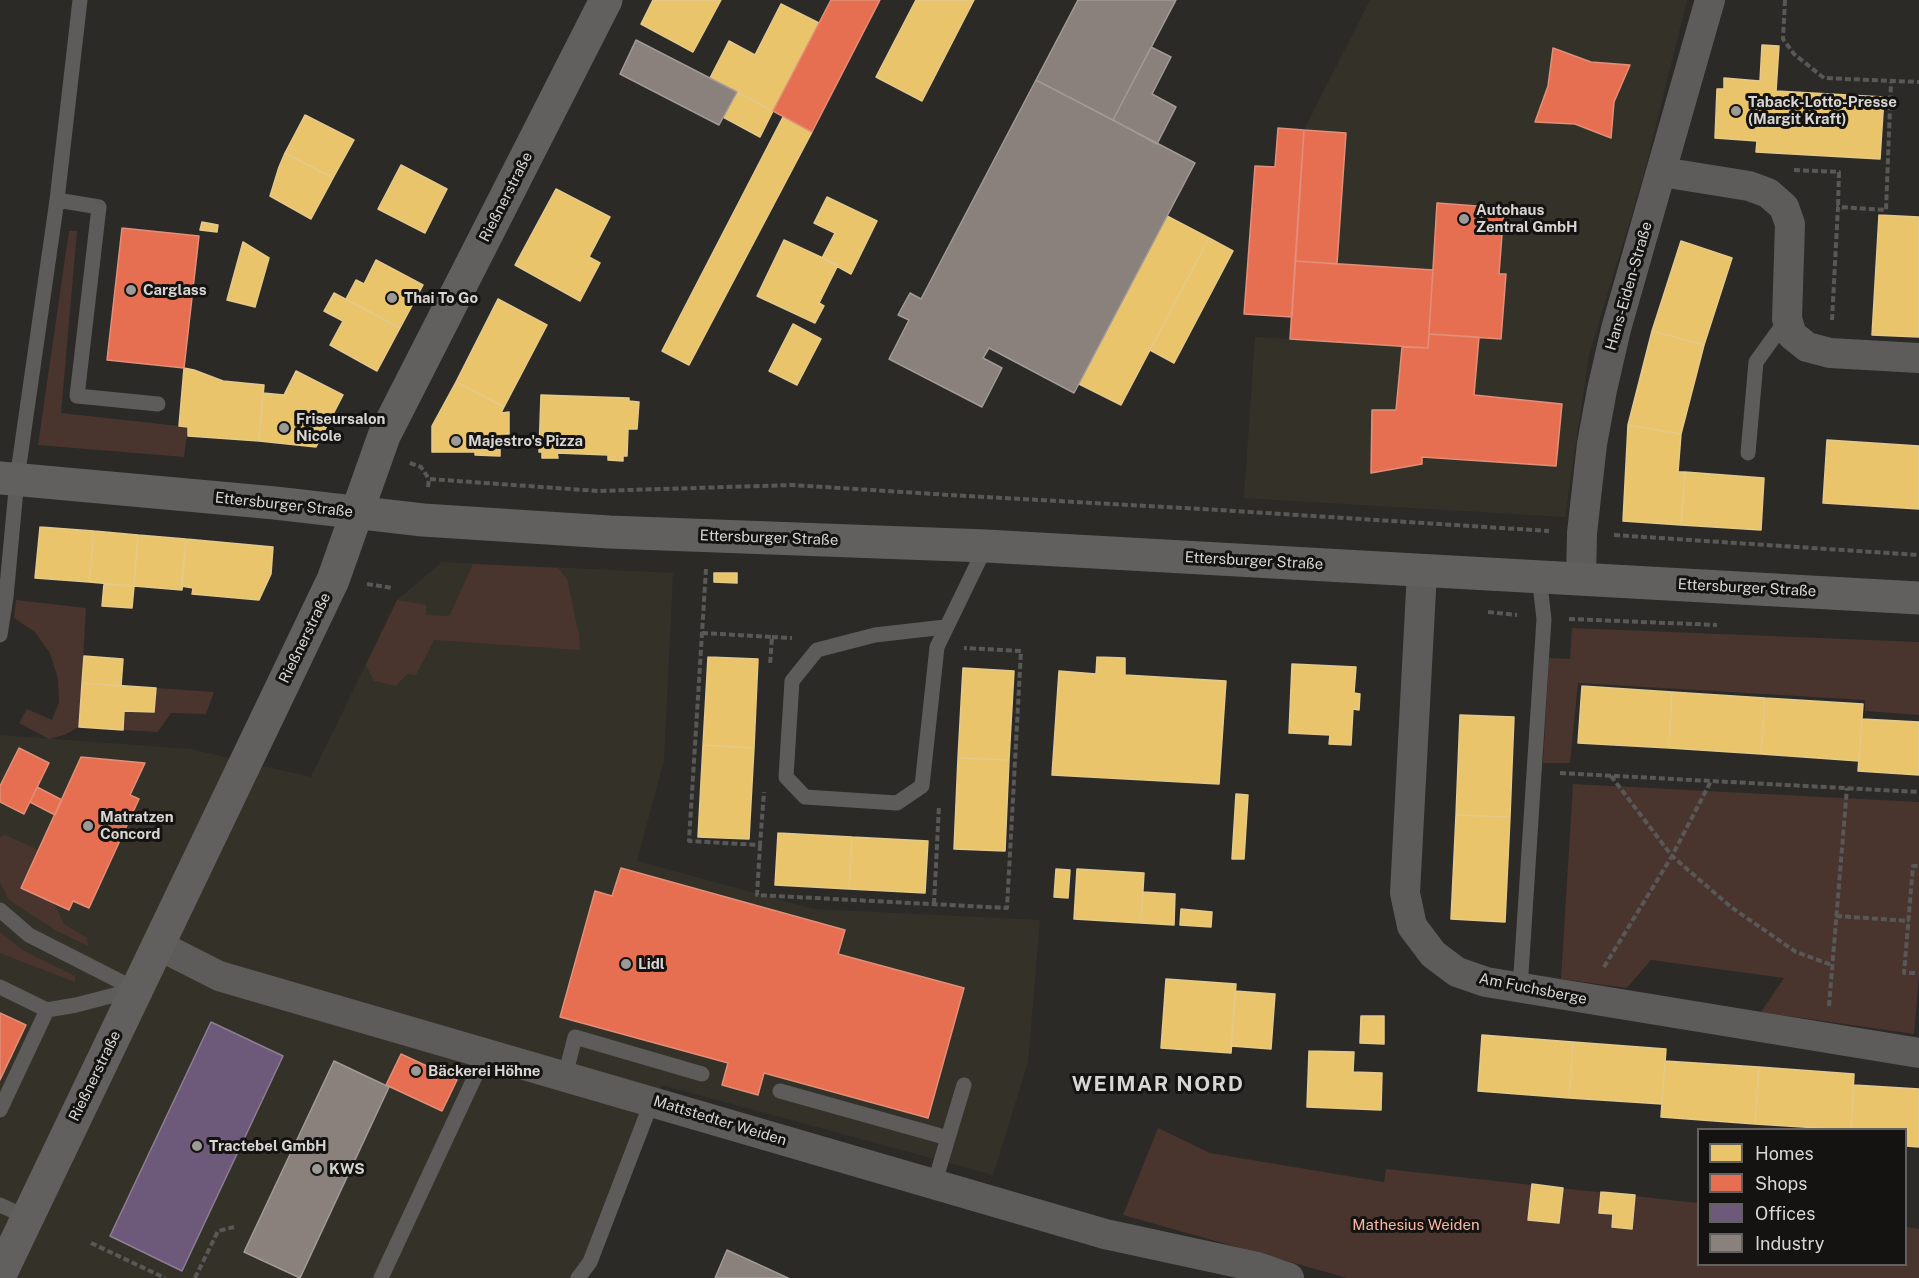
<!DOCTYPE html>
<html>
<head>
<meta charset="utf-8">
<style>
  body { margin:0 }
  #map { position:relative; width:1919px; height:1278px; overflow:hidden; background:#2b2a27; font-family:"Public Sans",sans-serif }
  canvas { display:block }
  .legend { position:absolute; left:1697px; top:1128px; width:210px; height:138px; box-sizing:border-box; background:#141311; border:2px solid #62615f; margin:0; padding:8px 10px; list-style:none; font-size:18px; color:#d7d6d3 }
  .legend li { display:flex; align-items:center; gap:12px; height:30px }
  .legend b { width:30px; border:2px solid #62615f }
</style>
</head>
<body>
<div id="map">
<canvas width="1919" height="1278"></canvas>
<ul class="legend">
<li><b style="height:16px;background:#e9c46a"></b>Homes</li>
<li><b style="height:16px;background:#e76f51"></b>Shops</li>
<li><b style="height:16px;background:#6d597a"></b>Offices</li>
<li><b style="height:16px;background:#8a817c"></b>Industry</li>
</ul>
</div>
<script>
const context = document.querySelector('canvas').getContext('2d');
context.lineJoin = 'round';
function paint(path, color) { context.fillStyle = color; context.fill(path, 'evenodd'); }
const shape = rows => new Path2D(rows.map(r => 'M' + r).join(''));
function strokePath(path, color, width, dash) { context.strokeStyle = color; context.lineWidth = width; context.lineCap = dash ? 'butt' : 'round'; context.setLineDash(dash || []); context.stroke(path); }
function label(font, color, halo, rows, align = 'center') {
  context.font = font + ' "Public Sans",sans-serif'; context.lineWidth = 6; context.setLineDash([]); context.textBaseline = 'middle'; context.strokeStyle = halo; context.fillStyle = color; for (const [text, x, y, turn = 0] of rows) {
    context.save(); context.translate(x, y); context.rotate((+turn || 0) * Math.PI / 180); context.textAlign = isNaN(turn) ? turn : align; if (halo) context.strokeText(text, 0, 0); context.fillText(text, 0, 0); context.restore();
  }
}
paint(shape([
  [1370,0,1687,0,1643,177,1589,355,1565,517,1244,498,1255,337,1290,339,1304,130],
  [442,562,673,573,664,760,637,861,814,909,1040,920,1028,1062,993,1175,662,1085,578,1278,0,1278,0,735,190,749,311,777,397,600]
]), '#343228');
paint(shape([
  [69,231,77,231,61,413,188,427,184,457,38,445],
  [473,564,558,568,567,579,579,635,580,650,434,640,416,675,407,674,396,686,374,681,366,665,397,600,426,605,426,615,447,616,450,615],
  [16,600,86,608,79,727,64,735,49,739,19,723,27,709,52,720,59,702,58,679,50,653,35,632,14,618],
  [1572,628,1919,642,1919,715,1865,711,1865,700,1578,683,1570,763,1543,763,1549,658,1570,659],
  [156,688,214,692,206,714,171,713,158,732,123,730,124,711,154,712],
  [1573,784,1919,802,1919,975,1914,1034,1761,1012,1784,978,1651,960,1627,988,1561,979],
  [5,835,39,850,54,903,64,924,87,938,88,946,55,930,9,900,0,882,0,837],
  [0,932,22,950,75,976,75,982,0,953],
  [1158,1128,1210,1153,1384,1182,1386,1169,1698,1203,1698,1264,1906,1264,1906,1227,1919,1229,1919,1278,1347,1278,1123,1215]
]), '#4a342e');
const homes = shape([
  [653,0,721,0,693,52,641,24,653,0],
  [916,0,974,0,922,101,876,77,916,0],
  [781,4,819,23,773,111,710,78,729,41,755,55,781,4],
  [1762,45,1779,46,1776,91,1884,97,1880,159,1756,152,1757,141,1715,138,1717,89,1724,89,1724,78,1760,81,1762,45],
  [737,92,773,111,760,137,723,117,737,92],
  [305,115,354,140,333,178,285,153,305,115],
  [783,117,812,132,689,365,662,351,783,117],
  [285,153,333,178,311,219,270,196,279,167,285,153],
  [401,165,447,189,425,233,378,209,401,165],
  [556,189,610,217,589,257,600,263,580,301,515,265,556,189],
  [827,197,877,221,851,274,822,258,835,233,814,223,827,197],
  [1879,215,1919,217,1919,337,1872,335,1879,215],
  [1167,216,1209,238,1121,405,1079,384,1167,216],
  [202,222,218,225,217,232,200,230,202,222],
  [1209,238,1233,251,1174,363,1150,350,1209,238],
  [784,240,838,265,819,303,824,306,815,323,757,296,784,240],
  [1681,241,1732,258,1704,345,1652,331,1681,241],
  [243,242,269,258,255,307,227,300,243,242],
  [376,260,423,285,400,328,346,299,356,280,364,284,376,260],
  [334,293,400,328,377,371,330,345,343,321,324,311,334,293],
  [498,299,547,325,504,407,456,382,498,299],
  [793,324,821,339,797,385,769,371,793,324],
  [1652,331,1704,345,1681,434,1628,425,1652,331],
  [184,368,194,370,223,381,264,385,259,441,188,436,188,427,179,426,184,368],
  [296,371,343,395,316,447,259,441,263,393,284,395,296,371],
  [456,382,504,407,501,413,509,412,509,434,500,434,500,456,475,455,475,452,432,452,432,426,456,382],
  [541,395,629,398,629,401,639,402,637,429,628,429,627,456,623,456,623,461,608,460,608,455,557,453,558,458,542,458,542,452,539,452,541,395],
  [1628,425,1681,434,1678,472,1685,472,1681,525,1623,521,1628,425],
  [1827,440,1919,446,1919,509,1823,503,1827,440],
  [1685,472,1764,478,1761,530,1681,525,1685,472],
  [40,527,94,531,89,582,35,578,40,527],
  [94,531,138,535,134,586,89,582,94,531],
  [138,535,186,539,182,590,134,586,138,535],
  [186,539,273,547,271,574,259,600,192,594,193,588,181,586,186,539],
  [714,573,737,573,737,583,714,582,714,573],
  [104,584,134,586,132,608,102,606,104,584],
  [84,656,123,659,121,686,82,683,84,656],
  [708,657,758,659,754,748,703,745,708,657],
  [1097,657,1125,658,1125,675,1226,681,1219,784,1052,775,1059,671,1096,674,1097,657],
  [1292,664,1356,667,1354,693,1360,694,1359,710,1353,709,1351,745,1329,744,1330,735,1289,733,1292,664],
  [963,668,1014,671,1009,760,958,758,963,668],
  [82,683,156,688,154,712,124,711,123,730,79,727,82,683],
  [1582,686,1672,692,1669,748,1578,743,1582,686],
  [1672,692,1765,698,1761,754,1669,748,1672,692],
  [1765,698,1863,704,1859,761,1761,754,1765,698],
  [1460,715,1514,717,1510,817,1456,815,1460,715],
  [1862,719,1919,722,1919,775,1858,771,1862,719],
  [703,745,754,748,749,839,698,837,703,745],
  [958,758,1009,760,1005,851,954,849,958,758],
  [1236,794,1248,795,1244,859,1232,859,1236,794],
  [1456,815,1510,817,1505,922,1451,919,1456,815],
  [778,833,852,837,849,889,775,885,778,833],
  [852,837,928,841,925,893,849,889,852,837],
  [1056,869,1070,870,1068,898,1054,897,1056,869],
  [1077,869,1144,873,1141,923,1074,919,1077,869],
  [1143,892,1175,894,1174,925,1141,923,1143,892],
  [1181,909,1212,912,1211,927,1180,925,1181,909],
  [1166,979,1236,984,1231,1053,1161,1048,1166,979],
  [1235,991,1275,994,1271,1049,1231,1046,1235,991],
  [1361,1016,1384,1016,1384,1044,1360,1043,1361,1016],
  [1482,1035,1573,1042,1569,1098,1478,1091,1482,1035],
  [1573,1042,1666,1049,1662,1104,1569,1098,1573,1042],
  [1309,1051,1354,1052,1353,1072,1382,1073,1381,1110,1307,1107,1309,1051],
  [1665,1061,1759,1067,1755,1124,1661,1117,1665,1061],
  [1759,1067,1854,1074,1851,1130,1755,1124,1759,1067],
  [1854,1085,1919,1089,1919,1147,1906,1146,1906,1130,1851,1130,1854,1085],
  [1532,1184,1563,1188,1559,1223,1528,1220,1532,1184],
  [1601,1192,1635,1195,1632,1229,1612,1227,1613,1214,1599,1213,1601,1192]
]);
paint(homes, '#e9c46a');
strokePath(homes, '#e4c98a', 1.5);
const shops = shape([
  [831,0,880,0,812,132,773,111,831,0],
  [1553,48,1591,62,1630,65,1614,102,1611,138,1575,124,1535,122,1548,86,1553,48],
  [1278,128,1304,130,1292,317,1244,314,1255,166,1275,167,1278,128],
  [1304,130,1346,133,1337,264,1295,261,1304,130],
  [1437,203,1504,208,1499,274,1506,274,1501,339,1429,334,1437,203],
  [122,228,199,236,184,368,107,360,122,228],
  [1295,261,1433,270,1428,348,1290,339,1295,261],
  [1429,334,1479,337,1474,395,1562,404,1556,466,1422,457,1422,464,1371,473,1372,410,1396,410,1402,347,1428,348,1429,334],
  [19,748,49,763,24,814,0,802,0,786,19,748],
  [81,757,145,763,130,795,139,799,89,908,73,901,69,910,21,888,81,757],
  [37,787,62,800,55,815,30,802,37,787],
  [621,868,845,930,838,954,964,988,928,1118,764,1073,758,1095,722,1085,728,1063,560,1017,595,891,612,896,621,868],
  [0,1013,26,1025,0,1080,0,1013],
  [401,1054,457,1080,442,1111,386,1085,401,1054]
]);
paint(shops, '#e76f51');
strokePath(shops, '#e28e78', 1.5);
const offices = shape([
  [211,1022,283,1056,182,1271,110,1236,211,1022]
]);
paint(offices, '#6d597a');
strokePath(offices, '#8d7e95', 1.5);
const industry = shape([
  [1078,0,1176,0,1113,120,1036,80,1078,0],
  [636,40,737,92,719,125,620,74,636,40],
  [1151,47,1171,57,1152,94,1176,107,1157,144,1113,120,1151,47],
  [1036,80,1195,163,1074,393,989,348,983,358,1002,368,982,407,889,359,909,320,898,315,910,293,921,299,1036,80],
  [334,1061,389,1087,300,1278,244,1252,334,1061],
  [727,1250,788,1278,715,1278,727,1250]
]);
paint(industry, '#8a817c');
strokePath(industry, '#a19a96', 1.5);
strokePath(shape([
  [1785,0,1783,39,1794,54,1824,78,1919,82],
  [1794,170,1839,172,1838,207],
  [1832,320,1838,207,1886,210,1891,82],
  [410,463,421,467,429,479],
  [428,487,429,479,598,491,792,485,950,495,1219,510,1549,531],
  [1614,535,1919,555],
  [706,569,689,841,760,845,764,792],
  [367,584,393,588],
  [1488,612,1517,615],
  [1569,619,1717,625],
  [702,633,772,637,770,665],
  [772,637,792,638],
  [1560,773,1919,792],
  [1611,776,1672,856,1731,907,1796,952,1832,965],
  [760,845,757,895,1007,908,1021,651,964,648],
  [934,904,939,806],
  [1836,916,1909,921],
  [1604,967,1672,856,1711,781],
  [1915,973,1904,973,1913,866,1919,866],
  [1829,1006,1847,788],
  [91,1243,165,1278],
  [195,1278,218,1231,234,1227]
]), '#585857', 4, [6, 3]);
strokePath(shape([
  [57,200,99,207,77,396,158,404],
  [1748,453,1756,362,1787,319],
  [945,627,875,635,817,650,792,681,786,777,805,797,897,803,922,786,937,647,986,546],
  [0,635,6,597,17,479,57,200,80,0],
  [0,910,29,935,137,990],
  [0,987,47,1010,76,1005,134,990],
  [1520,989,1544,619,1539,576],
  [565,1076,575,1037,702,1074],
  [780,1091,948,1138,934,1185],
  [0,1110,47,1010],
  [948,1138,964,1085],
  [0,1205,27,1217],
  [381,1278,486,1053],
  [578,1278,590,1262,652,1101]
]), '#5d5c5b', 15);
strokePath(shape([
  [1662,172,1749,186,1768,193,1784,207,1790,224,1787,319,1792,335,1807,347,1830,353,1919,358],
  [1422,571,1405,893,1412,926,1433,954,1457,972,1486,982,1919,1053],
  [1581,579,1582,533,1592,444,1602,390,1616,329,1710,0],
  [158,945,219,976,1105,1234,1257,1267,1289,1278]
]), '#5d5c5b', 30);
strokePath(shape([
  [0,478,275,503,423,520,609,532,986,546,1919,598],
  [0,1275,333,580,384,436,606,0]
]), '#61605f', 33);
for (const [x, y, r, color] of [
  [1736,111,6,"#9b9a97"],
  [1464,219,6,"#9b9a97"],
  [131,290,6,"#9b9a97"],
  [392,298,6,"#9b9a97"],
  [284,428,6,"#9b9a97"],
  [456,441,6,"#9b9a97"],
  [88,826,6,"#9b9a97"],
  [626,964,6,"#9b9a97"],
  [416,1071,6,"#9b9a97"],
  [197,1146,6,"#9b9a97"],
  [317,1169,6,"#9b9a97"]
]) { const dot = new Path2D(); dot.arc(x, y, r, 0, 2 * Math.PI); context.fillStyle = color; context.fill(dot); strokePath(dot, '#141311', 2); }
label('bold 15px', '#d7d6d3', '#141311', [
  ["Taback-Lotto-Presse",1748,102],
  ["(Margit Kraft)",1748,119],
  ["Autohaus",1476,210],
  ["Zentral GmbH",1476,227],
  ["Carglass",143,290],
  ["Thai To Go",404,298],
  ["Friseursalon",296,419],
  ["Nicole",296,436],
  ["Majestro's Pizza",468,441],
  ["Matratzen",100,817],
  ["Concord",100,834],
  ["Lidl",638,964],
  ["Bäckerei Höhne",428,1071],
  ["Tractebel GmbH",209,1146],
  ["KWS",329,1169]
], 'left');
label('15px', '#d7d6d3', '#141311', [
  ["Rießnerstraße",506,197,-63],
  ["Hans-Eiden-Straße",1629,286,-74],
  ["Ettersburger Straße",284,505,6],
  ["Ettersburger Straße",769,538,2],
  ["Ettersburger Straße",1254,561,3],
  ["Ettersburger Straße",1747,588,3],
  ["Rießnerstraße",305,638,-64],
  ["Am Fuchsberge",1533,989,11],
  ["Rießnerstraße",95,1076,-64],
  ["Mattstedter Weiden",720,1121,17]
]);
label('15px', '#f8b7a4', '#141311', [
  ["Mathesius Weiden",1416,1225]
]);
context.letterSpacing = '1.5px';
label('bold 21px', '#d7d6d3', '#141311', [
  ["WEIMAR NORD",1158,1085]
]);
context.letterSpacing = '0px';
</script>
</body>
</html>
